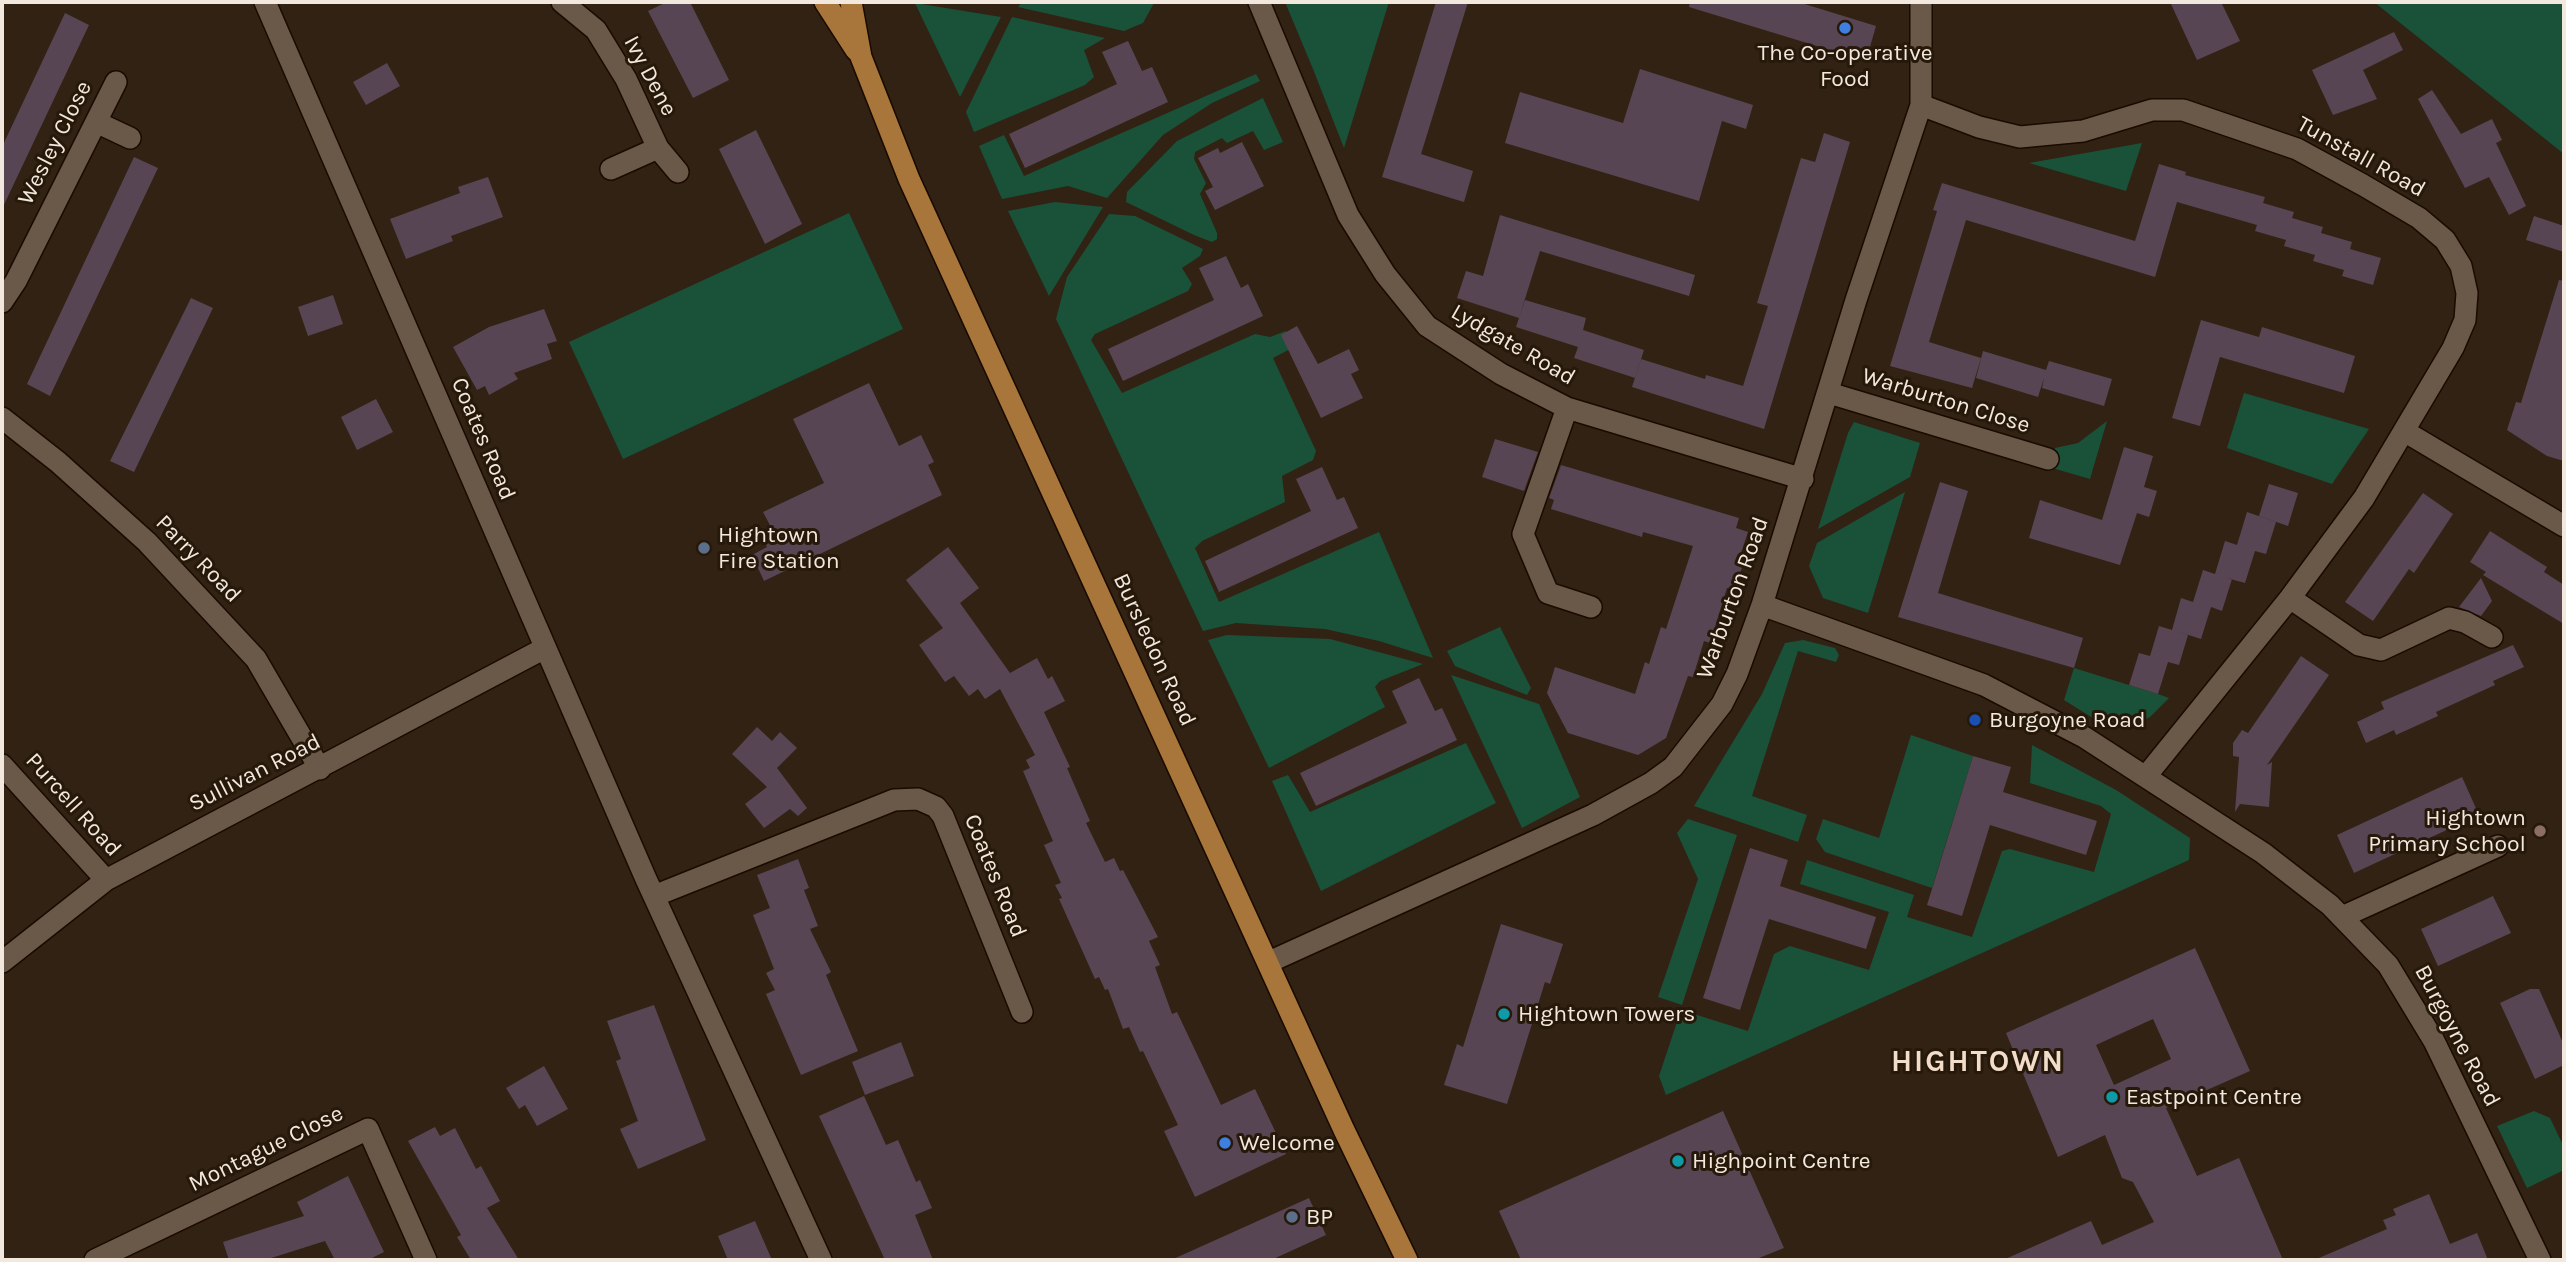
<!DOCTYPE html>
<html>
<head>
<meta charset="utf-8">
<style>
  body { margin:0 }
  #map { position:relative; width:2566px; height:1262px; overflow:hidden; background:#312213; font-family:Karla,sans-serif }
  canvas { display:block }
  .frame { position:absolute; inset:0; border:4px solid #f2e8de; pointer-events:none }
</style>
</head>
<body>
<div id="map">
<canvas width="2566" height="1262"></canvas>
<div class="frame"></div>
</div>
<script>
const context = document.querySelector('canvas').getContext('2d');
context.lineJoin = 'round';
function paint(path, color) { context.fillStyle = color; context.fill(path, 'evenodd'); }
const shape = rows => new Path2D(rows.map(r => 'M' + r).join(''));
function strokePath(path, color, width, dash) { context.strokeStyle = color; context.lineWidth = width; context.lineCap = dash ? 'butt' : 'round'; context.setLineDash(dash || []); context.stroke(path); }
function label(font, color, halo, rows, align = 'center') {
  context.font = font + ' Karla,sans-serif'; context.lineWidth = 6; context.setLineDash([]); context.textBaseline = 'middle'; context.strokeStyle = halo; context.fillStyle = color; for (const [text, x, y, turn = 0] of rows) {
    context.save(); context.translate(x, y); context.rotate((+turn || 0) * Math.PI / 180); context.textAlign = isNaN(turn) ? turn : align; if (halo) context.strokeText(text, 0, 0); context.fillText(text, 0, 0); context.restore();
  }
}
paint(shape([
  [1022,2,1153,2,1154,3,1143,23,1124,31,1018,7],
  [1285,2,1389,2,1344,148,1313,69],
  [2374,2,2564,2,2564,154],
  [915,3,1001,17,960,97],
  [1012,17,1105,38,1084,50,1094,77,1085,85,974,132,966,112],
  [1256,74,1260,81,1212,103,1163,135,1107,198,1068,186,1002,199,979,146,1004,135,1024,176],
  [1263,98,1283,142,1264,150,1253,131,1227,143,1222,138,1195,152,1194,159,1206,183,1200,194,1217,233,1217,239,1212,242,1194,235,1126,202,1127,192,1177,141],
  [2142,143,2126,191,2029,163],
  [1055,202,1103,207,1049,296,1008,211],
  [849,213,903,329,623,459,569,342],
  [1109,214,1135,216,1203,249,1200,256,1182,268,1192,284,1188,291,1095,334,1091,340,1122,393,1255,334,1270,337,1286,331,1294,347,1273,358,1316,451,1313,460,1282,476,1285,502,1202,541,1195,548,1219,602,1379,532,1433,658,1379,641,1325,629,1236,623,1203,631,1056,319,1067,277],
  [2244,393,2369,429,2332,484,2227,448],
  [2107,421,2090,479,2049,467,2055,448,2078,443],
  [1854,422,1920,443,1910,477,1818,529,1848,433],
  [1905,492,1868,613,1823,598,1809,566,1817,543],
  [1500,627,1531,688,1527,695,1455,666,1447,651],
  [1227,635,1330,639,1423,664,1380,681,1375,687,1385,707,1269,768,1208,640],
  [1803,640,1835,648,1839,655,1836,662,1798,651,1752,796,1807,815,1798,842,1694,806,1762,694,1785,643],
  [2074,668,2158,694,2169,698,2150,717,2134,724,2114,728,2104,725,2064,700],
  [1451,675,1539,704,1580,797,1522,828],
  [1911,735,1973,756,1932,888,1825,852,1816,839,1823,819,1879,838],
  [1466,743,1496,803,1321,891,1272,781,1288,775,1310,812],
  [2032,745,2116,790,2190,838,2189,860,1666,1095,1659,1076,1681,1010,1748,1031,1774,954,1790,946,1869,970,1889,912,1800,884,1807,860,1914,895,1907,917,1972,937,2002,851,2010,849,2094,872,2111,814,2101,806,2030,783],
  [1688,819,1737,835,1682,1005,1658,997,1698,879,1677,833],
  [2534,1111,2550,1118,2564,1147,2564,1170,2527,1188,2497,1126]
]), '#1a5239');
paint(shape([
  [667,2,690,2,729,80,693,98,648,11],
  [1436,2,1468,2,1421,154,1473,171,1464,202,1382,177],
  [1690,2,1798,2,1876,26,1866,61,1689,7],
  [2170,2,2221,2,2240,41,2197,60],
  [65,13,89,25,2,209,2,147],
  [2394,32,2403,50,2363,70,2377,99,2333,115,2312,70],
  [1128,41,1142,71,1152,67,1168,102,1025,168,1009,134,1117,84,1102,52],
  [387,63,400,86,366,105,353,82],
  [1640,69,1753,105,1746,129,1722,121,1699,201,1505,143,1520,92,1623,123],
  [2432,90,2461,134,2492,119,2502,140,2496,143,2526,206,2509,215,2489,177,2465,188,2418,99],
  [756,130,802,224,765,244,719,149],
  [1824,133,1850,142,1764,429,1632,387,1641,359,1705,379,1706,375,1743,386,1768,306,1757,303,1801,158,1815,162],
  [1242,142,1264,186,1215,210,1205,191,1213,187,1198,158,1218,148,1220,153],
  [134,157,158,168,50,396,27,384],
  [2159,164,2186,172,2185,175,2265,197,2263,203,2294,212,2292,218,2323,227,2321,233,2352,242,2350,249,2381,258,2373,285,2342,276,2344,270,2313,261,2315,255,2284,246,2286,240,2255,231,2257,225,2177,202,2155,277,1966,220,1929,342,1981,358,1972,388,1890,366,1937,211,1933,210,1942,183,2135,241],
  [488,177,503,217,451,236,453,241,406,259,390,219,460,193,458,187],
  [1500,215,1695,275,1689,296,1540,251,1519,318,1457,298,1466,271,1483,276],
  [2534,216,2564,226,2564,252,2526,240],
  [1226,256,1241,288,1248,284,1263,316,1123,381,1108,349,1214,300,1199,268],
  [2559,280,2564,281,2564,461,2547,456,2507,430,2516,402,2521,403],
  [333,295,343,324,308,336,298,307],
  [191,298,213,308,134,472,110,461],
  [1525,300,1586,318,1583,330,1644,350,1635,378,1574,358,1578,347,1516,327],
  [544,309,557,341,547,344,552,359,514,373,518,379,489,395,485,386,477,390,453,347,489,327],
  [2201,320,2259,337,2262,327,2355,356,2344,393,2220,357,2200,426,2172,418],
  [1297,326,1318,364,1349,349,1359,370,1351,374,1363,398,1321,418,1281,335],
  [1983,351,2046,370,2049,361,2112,379,2104,406,2042,388,2044,378,2038,397,1976,378],
  [869,383,899,446,921,435,934,462,928,465,942,495,764,581,752,555,767,547,763,539,774,533,763,512,824,483,793,419],
  [376,399,393,432,357,450,341,417],
  [1495,439,1538,452,1524,491,1482,477],
  [2124,447,2153,456,2144,487,2157,491,2149,517,2137,513,2120,565,2029,538,2040,500,2102,520],
  [1561,465,1739,518,1736,528,1748,532,1740,556,1745,558,1735,590,1727,588,1710,643,1704,641,1693,677,1688,676,1666,738,1638,755,1568,733,1547,693,1555,667,1635,694,1645,662,1649,664,1661,627,1666,629,1693,546,1643,532,1642,537,1551,509,1554,500,1549,498],
  [1322,467,1337,500,1344,497,1358,528,1219,592,1205,561,1311,511,1296,479],
  [1940,482,1968,491,1938,593,2083,638,2074,668,1898,617],
  [2269,484,2298,493,2288,526,2259,516],
  [2423,493,2453,514,2414,573,2409,569,2373,621,2345,602],
  [2247,512,2276,522,2266,554,2255,551,2245,583,2227,578,2232,579,2222,611,2211,607,2201,639,2176,631,2188,635,2179,665,2168,662,2158,694,2129,685,2139,653,2150,656,2159,626,2172,630,2181,598,2193,602,2203,570,2215,574,2225,541,2237,545],
  [2490,531,2547,567,2544,572,2564,585,2564,624,2483,575,2486,572,2470,562],
  [948,547,979,588,960,603,1010,673,1037,658,1048,679,1052,676,1065,701,1044,712,1070,767,1067,768,1090,821,1086,823,1105,862,1114,858,1120,871,1123,870,1158,937,1149,941,1160,965,1155,967,1172,1014,1177,1012,1221,1105,1255,1089,1286,1154,1195,1197,1164,1131,1178,1125,1143,1051,1140,1052,1129,1027,1123,1029,1108,989,1105,990,1099,977,1095,979,1059,899,1062,898,1055,885,1061,883,1044,845,1053,841,1023,771,1030,768,1026,760,1035,755,1000,689,985,699,978,689,969,696,954,676,945,682,919,645,943,628,906,580],
  [2481,578,2492,601,2481,616,2459,607],
  [2513,645,2524,667,2493,681,2495,685,2436,712,2438,716,2396,735,2394,730,2366,743,2357,722,2384,709,2381,702],
  [2301,656,2329,675,2267,765,2272,762,2269,807,2240,804,2235,812,2239,757,2233,756,2233,743,2242,730,2248,733],
  [1419,678,1435,711,1442,708,1457,740,1316,806,1300,773,1407,723,1392,691],
  [757,727,772,741,780,732,797,748,777,768,807,808,798,816,790,809,764,828,745,804,767,787,732,754],
  [1973,756,2011,767,2003,792,2097,821,2086,855,1990,825,1962,916,1927,905],
  [2462,777,2479,815,2354,873,2337,835],
  [1750,848,1788,860,1780,886,1876,917,1866,949,1769,919,1740,1010,1703,998],
  [798,859,809,888,804,890,818,926,810,929,831,972,826,975,858,1051,801,1075,766,994,775,990,766,973,774,969,753,915,770,908,757,875],
  [2493,896,2511,933,2438,966,2421,929],
  [1501,924,1563,944,1550,984,1545,982,1507,1104,1444,1085,1457,1044,1463,1047],
  [2195,948,2250,1071,2166,1108,2197,1176,2239,1158,2283,1260,2003,1260,2091,1221,2102,1245,2154,1222,2133,1182,2122,1178,2105,1135,2058,1157,2006,1033],
  [2153,1019,2171,1059,2114,1085,2096,1045],
  [2530,989,2539,989,2564,1045,2564,1065,2535,1079,2500,1003],
  [654,1005,706,1140,638,1169,620,1129,638,1121,616,1061,621,1059,607,1021],
  [901,1042,914,1076,865,1095,852,1062],
  [544,1066,568,1109,537,1126,525,1105,519,1109,506,1088],
  [864,1096,886,1145,898,1140,916,1182,920,1180,932,1208,915,1215,933,1260,885,1260,819,1116],
  [1723,1111,1784,1248,1754,1260,1521,1260,1499,1211],
  [435,1127,440,1136,455,1128,476,1169,481,1166,500,1201,487,1208,519,1260,471,1260,457,1237,461,1235,408,1141],
  [348,1176,384,1252,368,1260,335,1260,325,1241,265,1260,229,1260,223,1242,304,1216,297,1202],
  [2429,1194,2450,1244,2477,1233,2488,1260,2314,1260,2387,1229,2383,1220,2396,1215,2393,1209],
  [1309,1198,1326,1235,1271,1260,1171,1260],
  [755,1221,772,1260,728,1260,718,1236]
]), '#584553');
const street = shape([
  [265,2,646,879,821,1260],
  [562,2,596,30,626,79,658,148,678,172],
  [1259,2,1348,215,1385,274,1427,326,1501,374,1567,408,1803,479],
  [1921,105,1979,127,2020,137,2083,131,2152,110,2183,110,2297,149,2363,185,2419,218,2445,240,2461,266,2467,293,2465,320,2453,348,2364,498,2290,598,2147,775],
  [96,122,130,138],
  [611,169,658,148],
  [2,302,16,281,116,82],
  [1829,393,2048,459],
  [1567,408,1523,534,1548,593,1591,607],
  [2,418,58,462,147,542,256,659,320,769],
  [2404,431,2564,526],
  [2290,598,2359,645,2381,650,2449,618,2465,622,2492,637],
  [1762,605,1984,685,2084,737,2263,853,2330,905,2388,965,2434,1041,2540,1260],
  [2,765,106,880],
  [654,896,894,800,918,799,936,807,943,816,1022,1012],
  [2342,917,2498,846],
  [2,962,106,880,545,648],
  [1269,962,1593,815,1651,783,1673,767,1722,704,1737,674,1762,605,1856,300,1921,105,1921,2],
  [95,1260,368,1129,426,1260]
]);
const primary = shape([
  [825,2,856,50],
  [851,2,861,57,909,179,1344,1130,1407,1260]
]);
strokePath(street, '#190b01', 24);
strokePath(primary, '#190b01', 24);
strokePath(street, '#6a5948', 21);
strokePath(primary, '#a8753a', 21);
for (const [x, y, r, color] of [
  [1845,28,7,"#3f7fe0"],
  [704,548,7,"#5c6f8a"],
  [1975,720,7,"#1a4fb4"],
  [2540,831,7,"#8d6e63"],
  [1504,1014,7,"#0f9aa8"],
  [2112,1097,7,"#0f9aa8"],
  [1225,1143,7,"#3f7fe0"],
  [1678,1161,7,"#0f9aa8"],
  [1292,1217,7,"#5c6f8a"]
]) { const dot = new Path2D(); dot.arc(x, y, r, 0, 2 * Math.PI); context.fillStyle = color; context.fill(dot); strokePath(dot, '#27190a', 2.5); }
label('23px', '#f2e8de', '#27190a', [
  ["The Co-operative",1845,53,"center"],
  ["Food",1845,79,"center"],
  ["Hightown",718,535],
  ["Fire Station",718,561],
  ["Burgoyne Road",1989,720],
  ["Hightown",2526,818,"right"],
  ["Primary School",2526,844,"right"],
  ["Hightown Towers",1518,1014],
  ["Eastpoint Centre",2126,1097],
  ["Welcome",1239,1143],
  ["Highpoint Centre",1692,1161],
  ["BP",1306,1217]
], 'left');
label('23px', '#f2e8de', '#27190a', [
  ["Ivy Dene",650,76,62],
  ["Wesley Close",55,143,-63],
  ["Tunstall Road",2361,157,29],
  ["Lydgate Road",1513,345,30],
  ["Warburton Close",1946,401,17],
  ["Coates Road",483,439,67],
  ["Parry Road",198,559,46],
  ["Warburton Road",1733,598,-70],
  ["Bursledon Road",1154,650,65],
  ["Sullivan Road",255,773,-27],
  ["Purcell Road",73,805,48],
  ["Coates Road",995,876,68],
  ["Burgoyne Road",2457,1036,62],
  ["Montague Close",266,1149,-26]
]);
context.letterSpacing = '2px';
label('bold 30px', '#f2ddca', '#27190a', [
  ["HIGHTOWN",1978,1062]
]);
context.letterSpacing = '0px';
</script>
</body>
</html>
